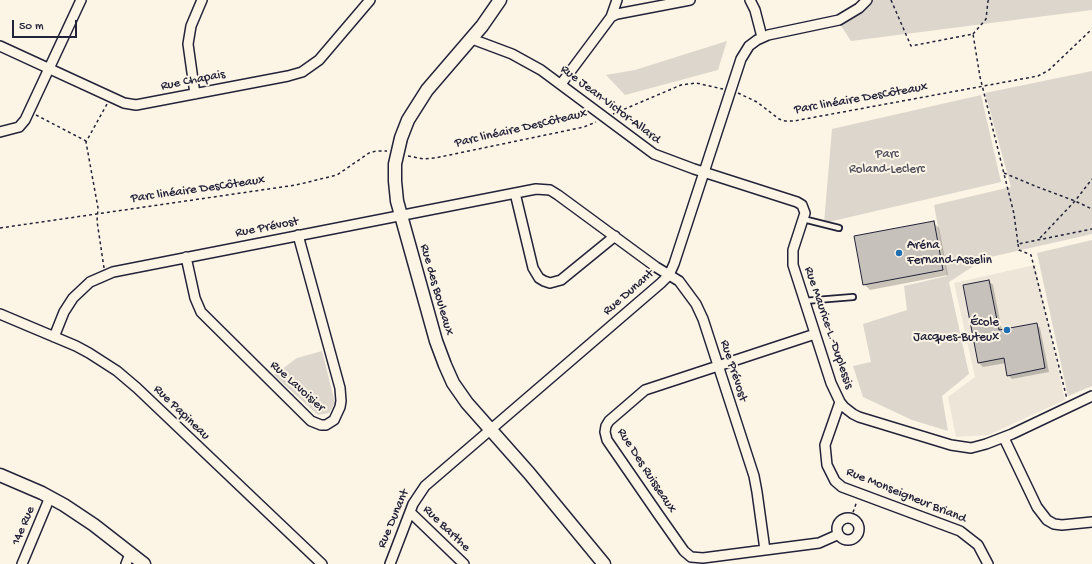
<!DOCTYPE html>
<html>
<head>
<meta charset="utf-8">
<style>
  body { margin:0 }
  #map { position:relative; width:1092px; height:564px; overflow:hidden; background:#fcf5e5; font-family:"Gochi Hand",sans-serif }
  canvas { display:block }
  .scale { position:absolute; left:12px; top:20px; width:65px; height:18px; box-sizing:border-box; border:2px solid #22223b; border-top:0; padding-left:5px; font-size:12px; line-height:14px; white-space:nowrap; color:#22223b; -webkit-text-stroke:3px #fcf5e5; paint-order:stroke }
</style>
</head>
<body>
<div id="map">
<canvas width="1092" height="564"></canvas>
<div class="scale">50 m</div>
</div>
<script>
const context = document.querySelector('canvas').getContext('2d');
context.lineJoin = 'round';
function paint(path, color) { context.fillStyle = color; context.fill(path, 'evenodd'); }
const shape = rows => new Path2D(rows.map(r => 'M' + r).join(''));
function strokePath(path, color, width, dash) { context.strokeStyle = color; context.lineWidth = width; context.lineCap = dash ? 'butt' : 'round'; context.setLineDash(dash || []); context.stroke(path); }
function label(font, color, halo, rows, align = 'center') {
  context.font = font + ' "Gochi Hand",sans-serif'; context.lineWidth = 4; context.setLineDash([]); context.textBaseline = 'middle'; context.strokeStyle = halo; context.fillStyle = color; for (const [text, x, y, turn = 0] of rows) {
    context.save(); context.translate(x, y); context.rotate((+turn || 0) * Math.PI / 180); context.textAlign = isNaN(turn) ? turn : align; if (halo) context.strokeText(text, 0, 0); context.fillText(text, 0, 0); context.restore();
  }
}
paint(shape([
  [1035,265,1065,400,988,435,956,437,948,397,975,377,954,283]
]), '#ece5d8');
paint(shape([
  [859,0,1092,0,1092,10,851,41,838,21],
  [727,41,718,70,625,95,606,75,635,70],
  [1092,71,1092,234,986,258,949,282,969,374,942,396,948,431,912,420,863,397,853,366,871,362,863,324,907,310,904,286,947,276,934,205,1011,187,985,93],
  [981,95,1001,182,824,223,832,129],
  [1092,240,1092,386,1068,396,1037,253],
  [322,351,335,403,329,413,318,415,274,375,297,358]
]), '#dcd6cc');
paint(shape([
  [933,222,939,228,948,275,870,290,864,284],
  [989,281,993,285,1002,331,1036,324,1040,328,1049,372,1012,379,1008,375,1006,363,983,367,979,363,964,286]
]), '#0003');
const building = shape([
  [934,221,943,270,863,285,854,236,934,221],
  [989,280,999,330,1037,323,1045,368,1007,376,1004,358,978,363,963,285,989,280]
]);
paint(building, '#c6c1bb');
strokePath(building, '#22223b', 1);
const lane = shape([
  [803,219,839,228],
  [804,301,853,297]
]);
const street = shape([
  [750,0,755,10,762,37],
  [611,17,617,14,690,0],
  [472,39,512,54,541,70,654,154,694,169,797,202,802,205,805,213,793,250,793,265,831,383,840,402,844,407,853,414,859,417,951,445,971,448,986,444,1012,434,1092,396],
  [0,46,124,103,136,105,288,76,302,72,319,60,370,0],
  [561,84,611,17,617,0],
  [195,94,188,44,191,26,202,0],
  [0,132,19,127,25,120,81,0],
  [515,193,533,268,539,278,544,281,550,283,561,280,615,236],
  [186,257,195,298,201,312,207,318,311,421,321,425,326,425,334,420,340,407,341,401,340,388,298,235],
  [0,314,76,346,89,353,117,371,137,388,322,564],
  [815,334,645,390,609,421,606,426,605,432,607,440,658,514,684,551,691,557,703,558,819,543,837,535],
  [54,337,64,312,73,298,90,282,113,272,536,189,550,190,558,195,656,267,679,281,696,304,703,319,754,476,757,492,765,550],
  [840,402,825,445,827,465,835,481,842,487,960,531,978,545,988,564],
  [1004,438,1037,507,1047,520,1054,524,1062,525,1092,522],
  [410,512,464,564],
  '837 529a11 11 0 1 1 22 0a11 11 0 1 1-22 0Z',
  [22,564,50,497],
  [126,564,130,554],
  [390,564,413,504,425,486,661,283,669,275,674,264,741,59,749,46,757,40,768,35,839,20,859,8,867,0]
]);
const secondary = shape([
  [500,0,482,26,427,90,408,120,401,138,395,164,395,181,397,201,436,341,445,365,453,383,467,403,529,473,604,564],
  [0,475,42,493,64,505,94,525,144,564]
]);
strokePath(lane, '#22223b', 8);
strokePath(street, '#22223b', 12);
strokePath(secondary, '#22223b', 15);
strokePath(shape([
  [891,0,911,46,973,34,980,77,1014,214,1018,244,1092,229],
  [973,34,986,19,988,1,989,0],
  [738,93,757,102,779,119,785,121,794,121,1038,76,1049,70,1092,29],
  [613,114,681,85,696,83,723,89],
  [36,115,86,141],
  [408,156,424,159,435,158,584,127,596,122],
  [1004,173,1035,186,1075,201,1092,209],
  [0,228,296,185,337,175,369,153,376,151,387,151],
  [1040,238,1075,201,1092,179],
  [1018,244,1019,250,1031,255,1067,399],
  [104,268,97,221,98,208,86,142,107,104],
  [851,518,857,501]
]), '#22223b', 1.5, [3, 3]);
strokePath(lane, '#fcf5e5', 4.5);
strokePath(street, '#fcf5e5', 9);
strokePath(secondary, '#fcf5e5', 12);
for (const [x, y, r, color] of [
  [899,253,4,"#1f6fb2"],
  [1007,330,4,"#1f6fb2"]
]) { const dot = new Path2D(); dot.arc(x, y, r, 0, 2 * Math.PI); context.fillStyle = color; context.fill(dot); strokePath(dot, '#fcf5e5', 1.5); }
label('13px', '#22223b', '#fcf5e5', [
  ["Rue Chapais",193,81,-11],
  ["Parc linéaire DesCôteaux",861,99,-10],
  ["Rue Jean-Victor-Allard",610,105,37],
  ["Parc linéaire DesCôteaux",521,129,-13],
  ["Parc linéaire DesCôteaux",198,190,-8],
  ["Rue Prévost",267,228,-11],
  ["Rue des Bouleaux",436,290,74],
  ["Rue Dunant",629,293,-41],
  ["Rue Maurice-L.-Duplessis",828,328,71],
  ["Rue Prévost",733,371,72],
  ["Rue Lavoisier",297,387,42],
  ["Rue Papineau",181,413,44],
  ["Rue Des Ruisseaux",646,471,57],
  ["Rue Monseigneur Briand",906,496,22],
  ["Rue Dunant",394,519,-67],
  ["14e Rue",24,526,-67],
  ["Rue Barthe",446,529,44]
]);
label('13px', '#504f5f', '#fcf5e5', [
  ["Parc",887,155],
  ["Roland-Leclerc",887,170]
]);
label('13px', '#22223b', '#fcf5e5', [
  ["Aréna",907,246],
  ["Fernand-Asselin",907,261],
  ["École",999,323,"right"],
  ["Jacques-Buteux",999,338,"right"]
], 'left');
</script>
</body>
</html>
